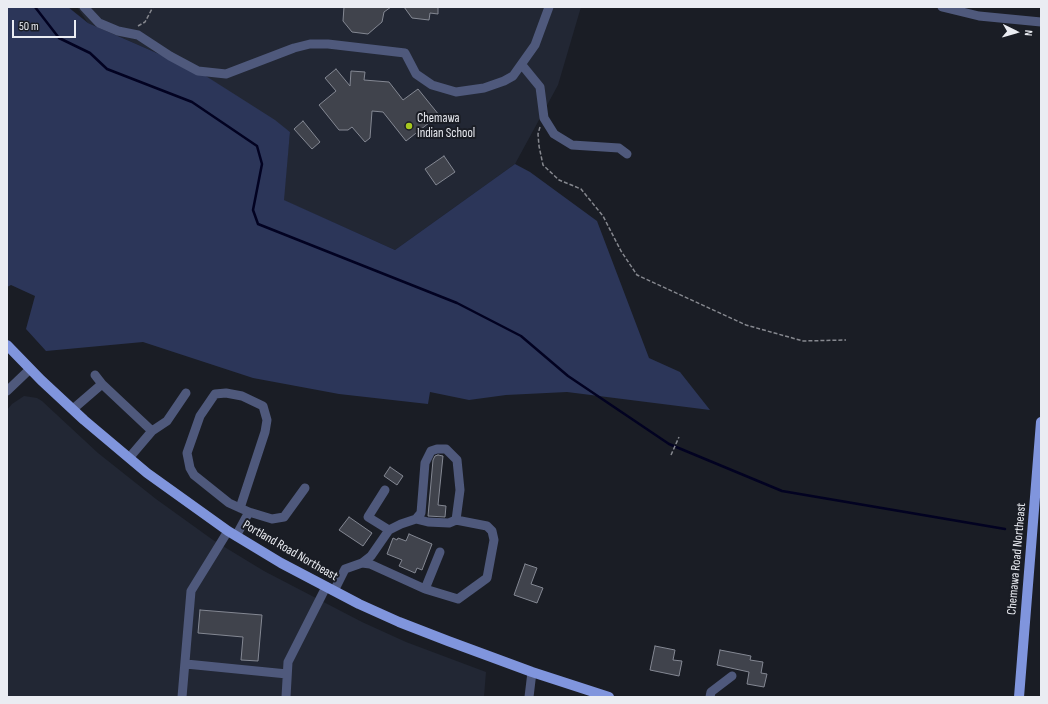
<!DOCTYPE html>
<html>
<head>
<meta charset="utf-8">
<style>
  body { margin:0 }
  #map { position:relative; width:1048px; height:704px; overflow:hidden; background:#1a1d25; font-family:"Sofia Sans Condensed",sans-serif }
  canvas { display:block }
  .frame { position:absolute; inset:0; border:8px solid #eaecf2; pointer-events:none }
  .north { position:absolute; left:996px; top:12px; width:40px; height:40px; -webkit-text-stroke:3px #1a1d25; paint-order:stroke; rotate:95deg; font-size:11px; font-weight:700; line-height:16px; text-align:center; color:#eaecf2 }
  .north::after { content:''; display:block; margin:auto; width:14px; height:18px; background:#eaecf2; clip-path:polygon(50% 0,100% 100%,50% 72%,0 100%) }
  .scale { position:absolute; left:12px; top:20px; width:64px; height:18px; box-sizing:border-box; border:2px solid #eaecf2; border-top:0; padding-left:5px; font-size:12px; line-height:14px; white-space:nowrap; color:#eaecf2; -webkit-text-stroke:3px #1a1d25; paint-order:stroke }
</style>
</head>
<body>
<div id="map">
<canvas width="1048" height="704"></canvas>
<div class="frame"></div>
<div class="north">N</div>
<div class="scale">50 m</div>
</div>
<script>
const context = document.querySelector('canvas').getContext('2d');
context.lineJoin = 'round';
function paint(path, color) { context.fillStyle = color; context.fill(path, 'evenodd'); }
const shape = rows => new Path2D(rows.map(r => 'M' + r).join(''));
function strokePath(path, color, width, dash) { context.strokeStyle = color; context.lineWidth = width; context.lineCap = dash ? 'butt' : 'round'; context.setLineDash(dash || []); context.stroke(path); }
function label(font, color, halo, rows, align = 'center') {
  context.font = font + ' "Sofia Sans Condensed",sans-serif'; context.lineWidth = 4; context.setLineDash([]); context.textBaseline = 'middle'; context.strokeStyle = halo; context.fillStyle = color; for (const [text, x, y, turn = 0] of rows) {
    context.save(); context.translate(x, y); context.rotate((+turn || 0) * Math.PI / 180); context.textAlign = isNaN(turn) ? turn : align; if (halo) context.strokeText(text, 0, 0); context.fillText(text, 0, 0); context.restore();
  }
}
paint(shape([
  [77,7,581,7,558,85,515,164,395,250,283,200,290,132,198,71,88,23],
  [24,396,37,398,42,401,98,453,156,499,213,540,264,571,362,622,406,642,486,672,484,697,7,697,7,410,12,404]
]), '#222734');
paint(shape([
  [7,7,68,7,88,23,198,71,275,120,290,132,284,200,395,250,515,164,530,172,597,221,649,358,680,372,710,410,567,392,506,395,469,400,430,392,428,404,339,394,253,378,143,342,46,351,26,329,35,296,11,285,7,287]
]), '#2c3659');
strokePath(shape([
  [35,7,59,38,90,53,107,69,192,102,257,146,262,164,253,210,258,224,457,303,521,336,568,376,669,444,782,491,1005,529]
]), '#020221', 2.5);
const building = shape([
  [344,7,391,7,384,12,382,22,368,34,352,32,343,21,344,7],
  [404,7,438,7,438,14,430,13,429,20,412,18,404,7],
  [336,69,350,86,351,71,365,72,364,80,389,82,403,100,418,89,439,115,406,141,383,112,372,111,370,138,365,142,352,127,348,130,339,130,319,105,336,91,325,78,336,69],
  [303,121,320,142,312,149,294,129,303,121],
  [444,156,455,172,436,185,425,169,444,156],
  [438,455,443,456,438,505,446,506,445,517,428,516,433,460,435,456,438,455],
  [390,467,403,476,397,485,384,476,390,467],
  [349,517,372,533,363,546,339,530,349,517],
  [409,534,432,544,422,570,417,568,415,573,399,566,402,560,387,554,393,538,397,540,398,538,406,541,409,534],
  [525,564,537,568,531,584,543,588,537,603,514,595,525,564],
  [200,610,262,615,258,661,241,660,243,637,198,633,200,610],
  [655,646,675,650,673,660,682,661,679,676,650,670,655,646],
  [720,650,751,656,750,660,763,662,761,673,767,674,764,687,747,684,749,672,717,665,720,650]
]);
paint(building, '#40434c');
strokePath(building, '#848893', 1);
strokePath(shape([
  [138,26,145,22,153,7],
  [540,127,538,134,539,146,543,165,559,180,581,189,603,216,621,251,637,275,746,325,803,341,846,340],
  [671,455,679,437]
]), '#86888f', 1.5, [4, 2]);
strokePath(shape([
  [84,7,99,23,118,31,138,35,170,56,198,71,226,74,294,48,310,44,328,44,405,53,416,74,432,85,456,92,484,88,504,81,513,76,535,45,549,7],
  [942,7,979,16,1041,22],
  [522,65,540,87,544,118,554,134,572,145,619,148,627,154],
  [95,375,102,384,152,431],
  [7,391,30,369],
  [73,409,102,384],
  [129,458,152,431,167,421,186,393],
  [249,512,272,519,284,517,305,488],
  [416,519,428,522,449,523,456,520,487,526,492,531,494,540,487,578,458,599,425,589],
  [389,530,401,524,416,519,421,513,425,463,431,451,437,449,446,449,457,460,460,490,456,520],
  [236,536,249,512,240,508,229,503,194,475,190,468,187,453,200,416,215,394,226,393,242,396,263,406,267,420,265,432,240,508],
  [362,563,370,564,425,589,440,552],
  [334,591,345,569,362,563,371,556,389,530,368,517,385,490],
  [186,664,287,674],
  [182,697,191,591,228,531],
  [286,697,288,662,326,587],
  [529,697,532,672],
  [710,697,711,692,732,676]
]), '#4f597c', 9);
strokePath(shape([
  [7,345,41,380,84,420,147,473,228,531,281,563,359,604,399,622,448,641,532,672,609,697],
  [1019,697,1041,422]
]), '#8095dd', 10);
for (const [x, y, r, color] of [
  [409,126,4,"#a7c81f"]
]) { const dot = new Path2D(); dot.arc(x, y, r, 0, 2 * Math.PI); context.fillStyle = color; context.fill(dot); strokePath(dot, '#1a1d25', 1.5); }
label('13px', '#eaecf2', '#1a1d25', [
  ["Chemawa",417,119],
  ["Indian School",417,134]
], 'left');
label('13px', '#eaecf2', '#1a1d25', [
  ["Portland Road Northeast",290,551,30],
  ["Chemawa Road Northeast",1017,559,-85]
]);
</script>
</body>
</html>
